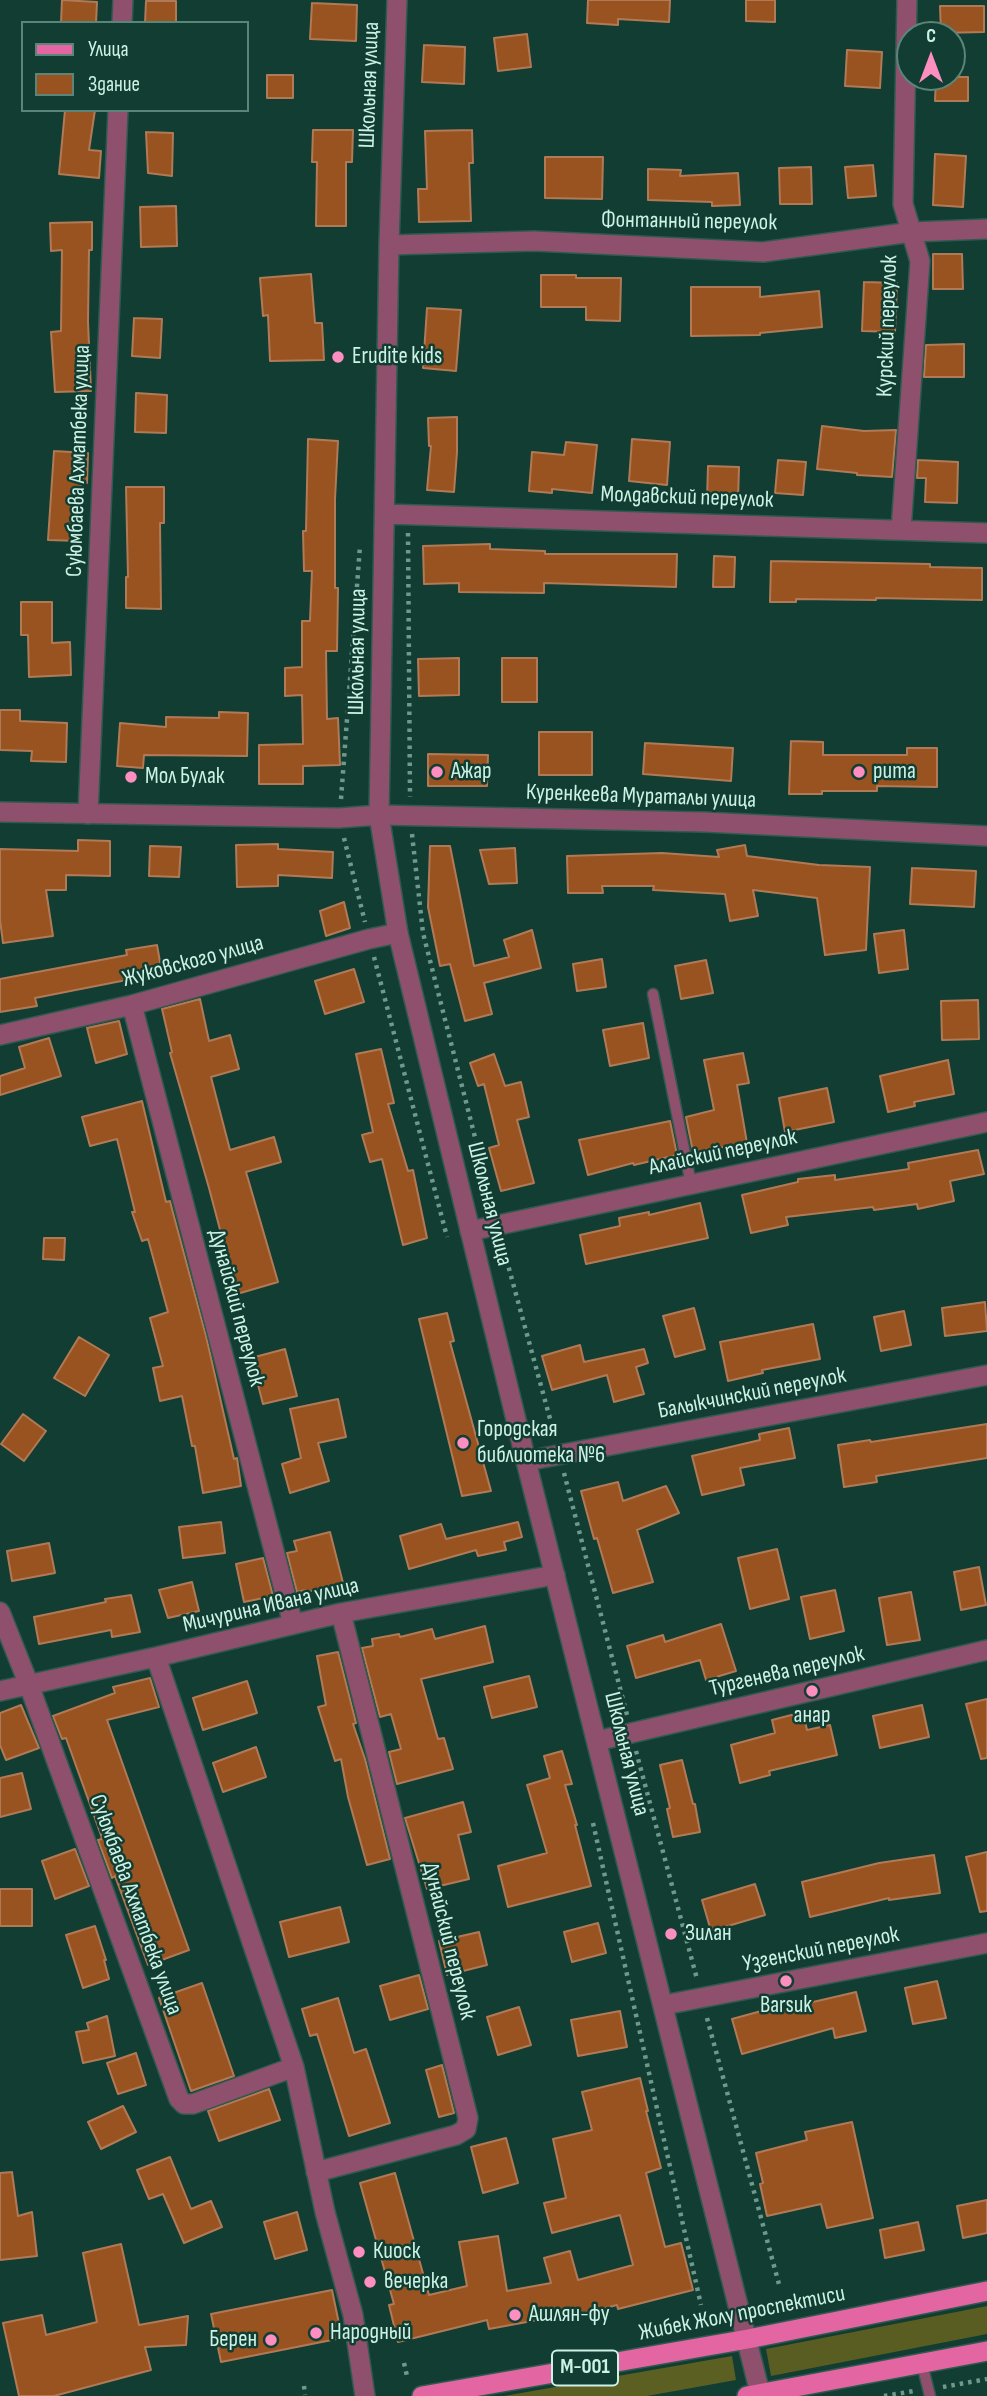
<!DOCTYPE html>
<html>
<head>
<meta charset="utf-8">
<style>
  body { margin:0 }
  #map { position:relative; width:987px; height:2396px; overflow:hidden; background:#123d32; font-family:"Sofia Sans Condensed",sans-serif }
  canvas { display:block }
  .legend { position:absolute; left:21px; top:21px; width:228px; height:91px; box-sizing:border-box; background:#123d32; border:2px solid #5c857a; margin:0; padding:9px 12px; list-style:none; font-size:21px; color:#ccf2e5 }
  .legend li { display:flex; align-items:center; gap:14px; height:35px }
  .legend b { width:35px; border:2px solid #5c857a }
  .north { position:absolute; left:896px; top:21px; width:70px; height:70px; box-sizing:border-box; background:#123d32; border:2px solid #5c857a; border-radius:50%; rotate:0deg; font-size:19px; font-weight:700; line-height:28px; text-align:center; color:#ccf2e5 }
  .north::after { content:''; display:block; margin:auto; width:24px; height:32px; background:#fd8ec0; clip-path:polygon(50% 0,100% 100%,50% 72%,0 100%) }
</style>
</head>
<body>
<div id="map">
<canvas width="987" height="2396"></canvas>
<ul class="legend">
<li><b style="height:9px;background:#e365a2"></b>Улица</li>
<li><b style="height:19px;background:#985321"></b>Здание</li>
</ul>
<div class="north">С</div>
</div>
<script>
const context = document.querySelector('canvas').getContext('2d');
context.lineJoin = 'round';
function paint(path, color) { context.fillStyle = color; context.fill(path, 'evenodd'); }
const shape = rows => new Path2D(rows.map(r => 'M' + r).join(''));
function strokePath(path, color, width, dash) { context.strokeStyle = color; context.lineWidth = width; context.lineCap = dash ? 'butt' : 'round'; context.setLineDash(dash || []); context.stroke(path); }
function label(font, color, halo, rows, align = 'center') {
  context.font = font + ' "Sofia Sans Condensed",sans-serif'; context.lineWidth = 5; context.setLineDash([]); context.textBaseline = 'middle'; context.strokeStyle = halo; context.fillStyle = color; for (const [text, x, y, turn = 0] of rows) {
    context.save(); context.translate(x, y); context.rotate((+turn || 0) * Math.PI / 180); context.textAlign = isNaN(turn) ? turn : align; if (halo) context.strokeText(text, 0, 0); context.fillText(text, 0, 0); context.restore();
  }
}
paint(shape([
  [987,2306,987,2334,771,2376,766,2349]
]), '#595d21');
paint(shape([
  [732,2356,736,2380,647,2396,504,2396]
]), '#5b5f22');
const building = shape([
  [62,0,97,2,96,23,61,23,62,0],
  [588,0,670,0,669,22,618,19,618,25,587,23,588,0],
  [746,0,775,0,775,22,746,21,746,0],
  [146,1,176,1,176,23,145,23,146,1],
  [312,3,357,5,356,41,310,39,312,3],
  [940,6,984,6,984,32,941,33,940,6],
  [527,34,531,67,498,71,494,38,527,34],
  [424,45,465,47,464,84,422,82,424,45],
  [847,50,882,52,880,88,845,86,847,50],
  [267,75,293,75,293,98,267,98,267,75],
  [936,77,968,77,968,101,935,101,936,77],
  [65,110,95,110,89,150,101,151,99,178,59,174,65,110],
  [313,130,353,130,352,162,346,162,346,226,316,226,317,162,312,162,313,130],
  [472,130,473,163,469,163,471,221,419,222,418,189,427,189,425,131,472,130],
  [146,132,173,133,172,176,148,173,146,132],
  [935,154,966,156,963,207,933,205,935,154],
  [545,157,603,157,602,199,545,198,545,157],
  [873,165,876,196,848,198,845,167,873,165],
  [811,167,812,204,780,204,779,168,811,167],
  [648,169,681,170,680,176,738,173,740,205,712,206,712,202,648,200,648,169],
  [176,206,177,246,141,247,140,207,176,206],
  [92,222,92,250,89,250,88,322,91,391,55,392,51,332,61,331,62,250,51,251,50,223,92,222],
  [933,254,962,254,963,289,933,289,933,254],
  [311,274,315,323,322,323,324,360,270,361,268,315,263,316,260,278,311,274],
  [541,275,576,275,576,278,621,278,620,321,586,320,586,307,541,307,541,275],
  [864,282,897,283,895,332,862,331,864,282],
  [691,287,760,287,760,297,819,291,822,327,760,333,760,335,691,336,691,287],
  [427,308,461,310,456,371,423,368,427,308],
  [134,318,162,319,160,358,132,356,134,318],
  [964,344,964,377,924,377,926,345,964,344],
  [136,393,167,395,166,433,135,432,136,393],
  [457,417,457,452,454,492,427,490,431,446,429,446,428,418,457,417],
  [822,426,864,431,896,430,892,477,857,475,857,473,817,469,822,426],
  [308,439,338,441,335,499,335,588,338,588,337,651,326,651,327,719,338,718,340,765,303,766,303,784,259,784,259,745,303,744,302,695,285,696,285,668,302,667,302,621,310,621,312,571,304,571,303,531,306,531,308,439],
  [632,439,670,442,667,485,629,481,632,439],
  [566,442,597,445,592,493,552,489,552,493,529,491,532,452,564,455,566,442],
  [54,451,88,453,87,483,81,482,79,541,48,540,54,451],
  [778,460,806,462,803,495,775,493,778,460],
  [918,460,958,462,957,503,925,502,926,478,917,478,918,460],
  [708,466,739,467,738,500,707,499,708,466],
  [126,487,164,487,164,523,160,523,161,609,126,608,126,577,128,577,126,487],
  [490,544,490,549,545,551,545,554,677,554,676,587,544,583,544,593,459,592,459,583,424,584,423,546,490,544],
  [714,556,735,557,734,587,713,587,714,556],
  [771,561,930,564,930,567,982,568,982,600,876,598,876,600,796,599,796,602,770,602,771,561],
  [21,602,52,602,52,643,70,642,71,675,29,677,28,635,21,635,21,602],
  [459,658,459,695,419,696,418,659,459,658],
  [502,658,537,658,537,702,502,702,502,658],
  [0,710,20,710,20,721,67,723,66,762,31,761,32,751,0,750,0,710],
  [219,712,248,713,247,756,144,755,143,768,117,766,120,723,166,727,166,717,219,718,219,712],
  [539,732,592,732,592,775,539,775,539,732],
  [791,741,823,742,823,755,907,755,907,748,937,748,937,787,877,786,877,791,822,791,822,794,789,794,791,741],
  [645,743,733,748,731,781,643,774,645,743],
  [428,754,488,755,487,786,428,786,428,754],
  [78,840,110,841,110,876,66,875,66,890,46,890,53,936,3,943,0,920,0,849,78,851,78,840],
  [278,844,278,849,333,852,332,878,278,875,278,886,237,887,236,845,278,844],
  [745,845,747,856,819,865,870,867,866,950,825,955,817,898,753,890,758,916,730,921,725,894,653,890,654,886,602,886,603,893,568,893,567,856,662,853,719,857,717,850,745,845],
  [150,846,181,847,179,877,149,876,150,846],
  [430,846,450,846,474,966,509,957,504,940,532,930,541,968,484,983,492,1014,465,1021,450,964,440,966,428,907,430,846],
  [515,848,517,883,489,884,480,850,515,848],
  [912,868,976,871,974,907,910,904,912,868],
  [344,902,350,928,326,936,320,911,344,902],
  [904,930,908,969,879,973,874,934,904,930],
  [157,945,162,973,35,998,37,1006,0,1012,0,979,127,955,126,950,157,945],
  [602,959,606,987,577,991,573,964,602,959],
  [706,960,713,993,681,999,675,966,706,960],
  [354,969,364,1002,325,1014,315,981,354,969],
  [200,999,209,1041,230,1035,239,1069,211,1077,230,1150,274,1137,281,1162,246,1172,278,1282,237,1294,209,1188,170,1053,172,1052,162,1009,200,999],
  [978,1000,979,1039,942,1040,941,1001,978,1000],
  [119,1021,127,1054,96,1063,87,1028,119,1021],
  [643,1023,649,1058,610,1066,603,1030,643,1023],
  [49,1038,61,1076,0,1095,0,1076,25,1068,19,1047,49,1038],
  [381,1049,394,1103,388,1104,408,1171,413,1170,427,1238,403,1245,382,1159,370,1162,362,1135,373,1132,356,1054,381,1049],
  [743,1053,749,1083,737,1085,747,1143,693,1152,686,1117,714,1110,704,1060,743,1053],
  [494,1054,505,1086,521,1082,529,1117,517,1120,534,1183,501,1191,489,1148,499,1145,484,1084,478,1086,470,1063,494,1054],
  [948,1060,954,1094,914,1102,915,1106,888,1112,880,1076,948,1060],
  [827,1088,834,1122,785,1132,779,1098,827,1088],
  [142,1101,166,1202,170,1201,172,1209,206,1336,234,1459,237,1458,241,1486,203,1493,195,1446,192,1446,182,1396,160,1401,153,1368,163,1366,150,1318,168,1312,148,1239,142,1241,132,1212,135,1212,117,1139,90,1146,82,1117,142,1101],
  [670,1121,677,1155,634,1165,633,1163,588,1175,579,1140,670,1121],
  [978,1150,984,1174,950,1181,954,1201,918,1209,917,1204,874,1210,873,1207,786,1217,788,1225,751,1233,742,1195,798,1182,798,1179,835,1175,835,1180,909,1169,908,1163,978,1150],
  [700,1203,708,1238,586,1264,580,1235,620,1226,619,1218,649,1212,649,1215,700,1203],
  [44,1238,65,1238,64,1260,43,1259,44,1238],
  [985,1302,987,1331,945,1336,942,1308,985,1302],
  [694,1308,705,1349,675,1357,663,1316,694,1308],
  [904,1311,911,1345,881,1351,874,1317,904,1311],
  [447,1313,454,1341,450,1342,491,1491,462,1496,419,1319,447,1313],
  [813,1324,820,1359,762,1370,763,1373,728,1381,720,1342,813,1324],
  [79,1337,109,1355,85,1396,54,1378,79,1337],
  [580,1345,584,1362,644,1349,648,1363,636,1367,644,1394,614,1402,607,1375,552,1390,542,1356,580,1345],
  [285,1349,297,1396,263,1404,251,1358,285,1349],
  [338,1399,346,1437,318,1443,329,1481,290,1493,282,1464,301,1458,290,1409,338,1399],
  [23,1414,46,1431,24,1461,1,1444,23,1414],
  [987,1424,987,1458,876,1476,877,1482,844,1487,838,1445,870,1440,871,1442,987,1424],
  [789,1428,795,1458,740,1468,744,1485,702,1495,692,1456,760,1440,759,1434,789,1428],
  [618,1482,623,1501,666,1486,679,1513,637,1530,653,1582,613,1593,597,1538,594,1539,581,1491,618,1482],
  [221,1522,225,1553,183,1558,179,1527,221,1522],
  [518,1522,522,1537,504,1542,506,1550,478,1556,476,1550,409,1569,400,1536,441,1524,446,1539,518,1522],
  [330,1532,343,1583,307,1592,306,1590,297,1592,287,1553,297,1551,294,1541,330,1532],
  [49,1543,55,1573,12,1581,7,1551,49,1543],
  [777,1549,789,1599,750,1609,738,1558,777,1549],
  [263,1558,273,1596,244,1602,236,1564,263,1558],
  [979,1567,986,1605,961,1610,954,1572,979,1567],
  [192,1582,199,1611,168,1618,159,1590,192,1582],
  [835,1590,844,1631,810,1639,801,1597,835,1590],
  [911,1592,920,1640,887,1645,879,1598,911,1592],
  [131,1595,140,1632,112,1637,111,1630,39,1644,34,1617,106,1602,105,1599,131,1595],
  [721,1624,736,1671,706,1680,700,1660,636,1678,627,1646,663,1635,665,1642,721,1624],
  [485,1626,493,1662,421,1679,438,1739,444,1738,453,1769,397,1784,389,1752,401,1749,391,1714,380,1717,362,1648,373,1646,372,1639,399,1634,400,1637,432,1629,435,1639,485,1626],
  [338,1652,356,1723,353,1724,365,1759,390,1859,367,1865,348,1797,341,1759,335,1761,318,1707,326,1705,317,1656,338,1652],
  [529,1676,537,1707,492,1718,484,1687,529,1676],
  [150,1678,159,1707,107,1720,189,1950,148,1965,115,1876,112,1878,98,1840,102,1839,101,1835,66,1738,62,1739,53,1716,115,1693,113,1687,150,1678],
  [247,1681,257,1713,203,1730,193,1698,247,1681],
  [987,1699,987,1758,981,1759,966,1704,987,1699],
  [21,1705,39,1748,6,1760,0,1745,0,1713,21,1705],
  [922,1705,929,1737,880,1748,873,1716,922,1705],
  [803,1712,807,1730,830,1725,837,1755,769,1771,770,1775,740,1783,731,1745,775,1733,772,1720,803,1712],
  [256,1747,266,1777,223,1792,213,1763,256,1747],
  [562,1751,572,1784,565,1785,577,1825,575,1825,591,1886,508,1907,498,1866,547,1853,527,1785,550,1778,544,1756,562,1751],
  [682,1760,693,1804,695,1804,700,1832,673,1837,667,1809,670,1808,660,1765,682,1760],
  [22,1773,31,1809,0,1817,0,1778,22,1773],
  [463,1802,471,1832,458,1835,469,1879,427,1889,405,1818,463,1802],
  [75,1849,89,1886,55,1899,42,1861,75,1849],
  [987,1852,987,1911,980,1912,966,1857,987,1852],
  [934,1855,940,1893,889,1900,889,1898,810,1917,802,1882,879,1863,934,1855],
  [755,1884,765,1915,711,1931,702,1900,755,1884],
  [0,1889,32,1889,32,1926,0,1926,0,1889],
  [340,1907,349,1942,289,1957,280,1922,340,1907],
  [598,1923,606,1953,572,1962,564,1932,598,1923],
  [95,1926,106,1960,104,1960,109,1979,83,1988,66,1935,95,1926],
  [479,1932,487,1965,447,1975,439,1941,479,1932],
  [419,1975,428,2009,390,2020,380,1986,419,1975],
  [937,1981,946,2018,913,2024,905,1988,937,1981],
  [202,1983,234,2076,191,2091,159,1998,202,1983],
  [856,1992,866,2031,835,2038,833,2028,742,2054,732,2019,765,2010,766,2013,856,1992],
  [338,1998,354,2053,366,2049,390,2123,349,2136,317,2034,310,2036,302,2009,338,1998],
  [519,2007,531,2045,498,2055,487,2017,519,2007],
  [620,2011,627,2047,578,2056,571,2020,620,2011],
  [107,2016,115,2056,83,2063,76,2032,89,2030,87,2023,107,2016],
  [136,2053,146,2085,118,2094,107,2063,136,2053],
  [442,2065,454,2113,439,2117,426,2070,442,2065],
  [640,2078,648,2111,646,2111,661,2168,646,2173,665,2247,681,2243,693,2290,618,2309,617,2305,560,2319,559,2316,489,2329,487,2320,398,2342,389,2305,394,2304,360,2183,395,2173,429,2295,467,2286,459,2242,498,2236,507,2291,551,2283,544,2258,570,2251,578,2280,633,2265,620,2215,552,2233,544,2203,566,2198,553,2139,592,2130,582,2092,640,2078],
  [269,2089,280,2120,219,2141,208,2111,269,2089],
  [123,2106,136,2132,101,2149,88,2122,123,2106],
  [852,2122,873,2218,827,2228,821,2204,767,2216,760,2184,763,2183,756,2153,807,2140,805,2132,852,2122],
  [506,2138,518,2183,483,2193,471,2147,506,2138],
  [170,2157,191,2209,211,2201,222,2227,184,2243,163,2194,149,2199,137,2170,170,2157],
  [12,2172,18,2216,32,2212,37,2256,0,2260,0,2173,12,2172],
  [987,2200,987,2233,963,2238,957,2206,987,2200],
  [297,2212,307,2250,275,2259,264,2222,297,2212],
  [918,2222,924,2250,885,2258,880,2230,918,2222],
  [121,2244,139,2325,188,2316,186,2345,145,2347,151,2370,54,2396,19,2396,3,2323,42,2315,46,2335,97,2322,83,2253,121,2244],
  [332,2290,342,2338,221,2362,211,2314,332,2290]
]);
paint(building, '#985321');
strokePath(building, '#b17a57', 2);
const service = shape([
  [653,994,691,1184],
  [922,2364,930,2396]
]);
const minor = shape([
  [397,0,389,245,379,815,704,822,987,836],
  [122,23,123,0],
  [389,245,534,241,763,252,912,232,987,229],
  [385,514,987,533],
  [901,530,920,261,903,204,907,0],
  [88,814,118,110],
  [132,1005,293,1624],
  [0,1035,132,1005,369,939,398,933],
  [470,1231,987,1122],
  [526,1461,987,1375],
  [0,1612,29,1685,179,2099,184,2104,193,2104,294,2067],
  [156,1657,294,2067,325,2212,353,2315,365,2396],
  [0,1691,156,1657,341,1613,555,1575],
  [597,1741,987,1650],
  [664,2005,987,1943],
  [316,2172,456,2135,466,2129,468,2118,341,1613]
]);
const tertiary = shape([
  [0,812,339,818,379,815,398,933,526,1461,760,2393]
]);
const primary = shape([
  [422,2396,748,2339,987,2291],
  [747,2396,987,2351]
]);
strokePath(service, '#305a4f', 13);
strokePath(minor, '#305a4f', 22);
strokePath(tertiary, '#305a4f', 22);
strokePath(primary, '#305a4f', 22);
strokePath(shape([
  [408,533,410,797],
  [341,799,360,546],
  [412,834,423,933,493,1208],
  [344,838,365,922],
  [374,957,447,1237],
  [502,1243,555,1437],
  [564,1473,627,1715],
  [636,1751,697,1979],
  [593,1823,701,2305],
  [707,2018,780,2288],
  [404,2363,407,2376],
  [304,2386,305,2395],
  [943,2387,987,2379],
  [884,2396,914,2391]
]), '#70998d', 4.5, [3.5, 5]);
strokePath(service, '#8e506c', 10);
strokePath(minor, '#8e506c', 19);
strokePath(tertiary, '#8e506c', 19);
strokePath(primary, '#e365a2', 19);
for (const [x, y, r, color] of [
  [338,357,7,"#fd8ec0"],
  [437,772,7,"#fd8ec0"],
  [859,772,7,"#fd8ec0"],
  [131,777,7,"#fd8ec0"],
  [463,1443,7,"#fd8ec0"],
  [812,1691,7,"#fd8ec0"],
  [671,1934,7,"#fd8ec0"],
  [786,1981,7,"#fd8ec0"],
  [359,2252,7,"#fd8ec0"],
  [370,2282,7,"#fd8ec0"],
  [515,2315,7,"#fd8ec0"],
  [316,2333,7,"#fd8ec0"],
  [271,2340,7,"#fd8ec0"]
]) { const dot = new Path2D(); dot.arc(x, y, r, 0, 2 * Math.PI); context.fillStyle = color; context.fill(dot); strokePath(dot, '#123d32', 2.5); }
for (const [x, y, w] of [
  [585,2368,66]
]) { const box = new Path2D(); box.roundRect(x - w / 2, y - 17.5, w, 35, 5); context.fillStyle = '#123d32'; context.fill(box); strokePath(box, '#ccf2e5', 2); }
label('bold 21px', '#ccf2e5', null, [
  ["М-001",585,2368]
]);
label('23px', '#ccf2e5', '#123d32', [
  ["Школьная улица",370,85,-88],
  ["Фонтанный переулок",689,222,1],
  ["Курский переулок",888,326,-88],
  ["Суюмбаева Ахматбека улица",79,461,-88],
  ["Молдавский переулок",687,498,2],
  ["Школьная улица",358,652,-89],
  ["Куренкеева Мураталы улица",641,797,2],
  ["Жуковского улица",193,962,-15],
  ["Алайский переулок",723,1153,-12],
  ["Школьная улица",489,1204,76],
  ["Дунайский переулок",236,1308,75],
  ["Балыкчинский переулок",752,1394,-11],
  ["Мичурина Ивана улица",271,1606,-13],
  ["Тургенева переулок",787,1672,-13],
  ["Школьная улица",626,1754,76],
  ["Суюмбаева Ахматбека улица",135,1905,70],
  ["Дунайский переулок",448,1941,76],
  ["Узгенский переулок",821,1950,-11],
  ["Жибек Жолу проспектиси",742,2314,-11]
]);
label('23px', '#ccf2e5', '#123d32', [
  ["Erudite kids",352,357],
  ["Ажар",451,772],
  ["рита",873,772],
  ["Мол Булак",145,777],
  ["Городская",477,1430],
  ["библиотека №6",477,1456],
  ["анар",812,1716,"center"],
  ["Зилан",685,1934],
  ["Barsuk",786,2006,"center"],
  ["Киоск",373,2252],
  ["вечерка",384,2282],
  ["Ашлян-фу",529,2315],
  ["Народный",330,2333],
  ["Берен",257,2340,"right"]
], 'left');
</script>
</body>
</html>
